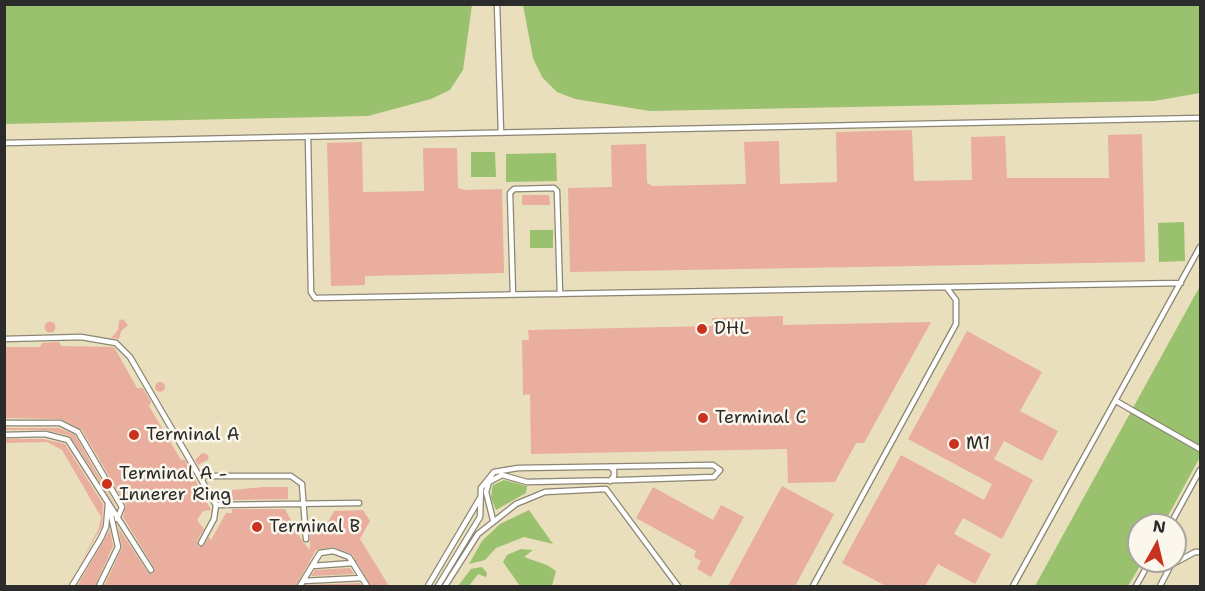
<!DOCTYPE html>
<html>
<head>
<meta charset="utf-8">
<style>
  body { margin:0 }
  #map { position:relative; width:1205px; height:591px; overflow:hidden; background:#e9dfbc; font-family:"Shantell Sans",sans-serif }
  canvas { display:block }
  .frame { position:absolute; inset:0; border:6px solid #2b2b2b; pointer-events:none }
  .north { position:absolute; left:1127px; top:513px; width:60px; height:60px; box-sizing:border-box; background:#fbf7ec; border:2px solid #a8a59f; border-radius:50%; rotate:8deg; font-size:16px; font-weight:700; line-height:24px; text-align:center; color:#2b2b2b }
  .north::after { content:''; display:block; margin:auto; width:21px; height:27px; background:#c8321e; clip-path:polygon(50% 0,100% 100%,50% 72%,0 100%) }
</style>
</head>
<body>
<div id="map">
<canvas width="1205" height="591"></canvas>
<div class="frame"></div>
<div class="north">N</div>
</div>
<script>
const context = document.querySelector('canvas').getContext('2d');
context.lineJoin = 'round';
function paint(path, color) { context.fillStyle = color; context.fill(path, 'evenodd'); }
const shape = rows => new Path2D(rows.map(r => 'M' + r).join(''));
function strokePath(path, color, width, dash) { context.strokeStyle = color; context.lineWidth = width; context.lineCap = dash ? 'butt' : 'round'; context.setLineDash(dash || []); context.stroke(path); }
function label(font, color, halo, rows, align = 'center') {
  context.font = font + ' "Shantell Sans",sans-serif'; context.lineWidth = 5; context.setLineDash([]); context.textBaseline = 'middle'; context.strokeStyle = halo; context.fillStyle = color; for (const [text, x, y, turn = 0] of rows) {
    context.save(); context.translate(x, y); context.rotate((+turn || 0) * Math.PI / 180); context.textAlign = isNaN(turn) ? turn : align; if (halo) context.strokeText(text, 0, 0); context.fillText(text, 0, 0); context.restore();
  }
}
paint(shape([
  [4,5,5,4,472,5,463,70,450,90,431,99,368,116,5,124],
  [523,5,1200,5,1200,93,1154,101,650,111,575,99,557,92,542,77,533,58],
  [471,152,495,152,496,177,471,177],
  [556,153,557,181,506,182,506,154],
  [1184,222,1185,261,1159,262,1158,223],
  [530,230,553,230,553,248,530,248],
  [1200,286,1200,457,1163,525,1139,525,1139,561,1143,561,1128,586,1035,586],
  [504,480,527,486,526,493,496,510,491,498,492,489,493,485],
  [529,510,553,544,524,537,496,548,485,560,469,564,482,541,500,524],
  [521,549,533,550,524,557,547,565,556,571,552,586,520,586,503,562,507,555],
  [482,567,487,573,486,577,478,574,469,586,458,586,471,569]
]), '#9ac16d');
paint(shape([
  [912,130,914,181,972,180,971,137,1005,136,1007,178,1109,178,1108,135,1142,134,1145,262,570,272,568,188,612,187,611,145,646,144,647,183,653,186,746,184,744,142,779,141,780,184,837,182,836,132],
  [362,142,363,192,424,191,423,148,457,148,458,188,465,190,502,189,504,273,365,276,365,285,331,286,327,143],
  [522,195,549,195,550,205,522,205],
  [783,316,783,325,931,322,864,443,856,443,835,482,788,483,787,449,531,454,530,394,523,395,522,340,529,340,528,330,712,326,712,318],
  [123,319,128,325,121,331,119,339,111,338,118,330,119,321],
  '44.5 327a5.5 5.5 0 1 1 11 0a5.5 5.5 0 1 1-11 0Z',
  [967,331,1042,372,1020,411,1058,431,1042,461,1004,441,994,459,1033,480,1002,539,963,518,954,534,991,554,975,584,938,564,925,586,886,586,842,563,901,455,984,500,992,484,908,439],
  [59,342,61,346,114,347,137,388,143,388,151,402,149,406,181,460,185,460,211,510,203,511,197,520,204,529,197,541,198,547,204,546,209,537,211,540,226,513,232,513,232,509,285,509,302,541,310,550,310,526,326,526,334,511,363,510,370,521,360,539,389,586,371,586,352,554,333,547,316,550,296,586,104,586,122,548,118,527,148,573,153,574,155,569,123,517,126,505,82,430,61,419,4,418,4,347,40,347,42,343],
  '155 387a5 5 0 1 1 10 0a5 5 0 1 1-10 0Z',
  [4,428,59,428,75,435,117,508,70,436,46,430,4,430],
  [4,439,44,439,65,444,103,504,102,526,81,562,99,528,101,517,62,450,47,442,4,443],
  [202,453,207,454,209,459,198,465,195,460],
  [782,486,834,514,795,586,728,586],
  [263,487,288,487,288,499,232,500,232,490],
  [653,487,713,520,721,505,744,517,711,577,697,569,701,561,694,557,696,551,636,518],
  [110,530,113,546,95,586,77,586],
  [350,568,354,574,311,576,315,570],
  [360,583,362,586,305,586,306,585]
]), '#e9ae9d');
const service = shape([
  [497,4,501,133],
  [308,137,311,292,315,298,1181,283],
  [4,143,1200,118],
  [513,295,510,193,514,189,554,188,557,191,560,294],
  [4,339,81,337,116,343,130,357,216,505,359,503],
  [1116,401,1200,449],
  [4,423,60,423,78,432,122,507,117,519],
  [4,435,45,434,68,440,151,570],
  [610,467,614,470,614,476,610,481],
  [202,476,291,476,302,484,306,539],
  [1170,525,1200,470],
  [201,543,214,519,216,505],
  [312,566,353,563],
  [303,581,362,578],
  [72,586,101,538,106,527,108,504],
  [99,586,118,547,110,511],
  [300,586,320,553,333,551,349,557,367,586],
  [428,586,480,498],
  [438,586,480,517,481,488,494,472,518,468,713,465,720,470,714,477,622,480,527,482,502,475,489,482,486,492,493,520],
  [445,586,478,534,516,504,545,492,606,489,678,586],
  [813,586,956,324,956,300,947,288],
  [1013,586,1200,247],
  [1136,586,1150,561],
  [1160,586,1171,565,1195,552,1200,552]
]);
strokePath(service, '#8a8574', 7);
strokePath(service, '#fff', 4.5);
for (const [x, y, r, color] of [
  [702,329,6,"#c8321e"],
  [703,418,6,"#c8321e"],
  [134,435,6,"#c8321e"],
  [954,444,6,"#c8321e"],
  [107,484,6,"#c8321e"],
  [257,527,6,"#c8321e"]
]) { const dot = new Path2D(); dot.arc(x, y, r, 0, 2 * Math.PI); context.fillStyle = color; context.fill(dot); strokePath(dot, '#fbf7ec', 2); }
label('18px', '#2b2b2b', '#fbf7ec', [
  ["DHL",714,329],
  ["Terminal C",715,418],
  ["Terminal A",146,435],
  ["M1",966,444],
  ["Terminal A -",119,474],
  ["Innerer Ring",119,495],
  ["Terminal B",269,527]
], 'left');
</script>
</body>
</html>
